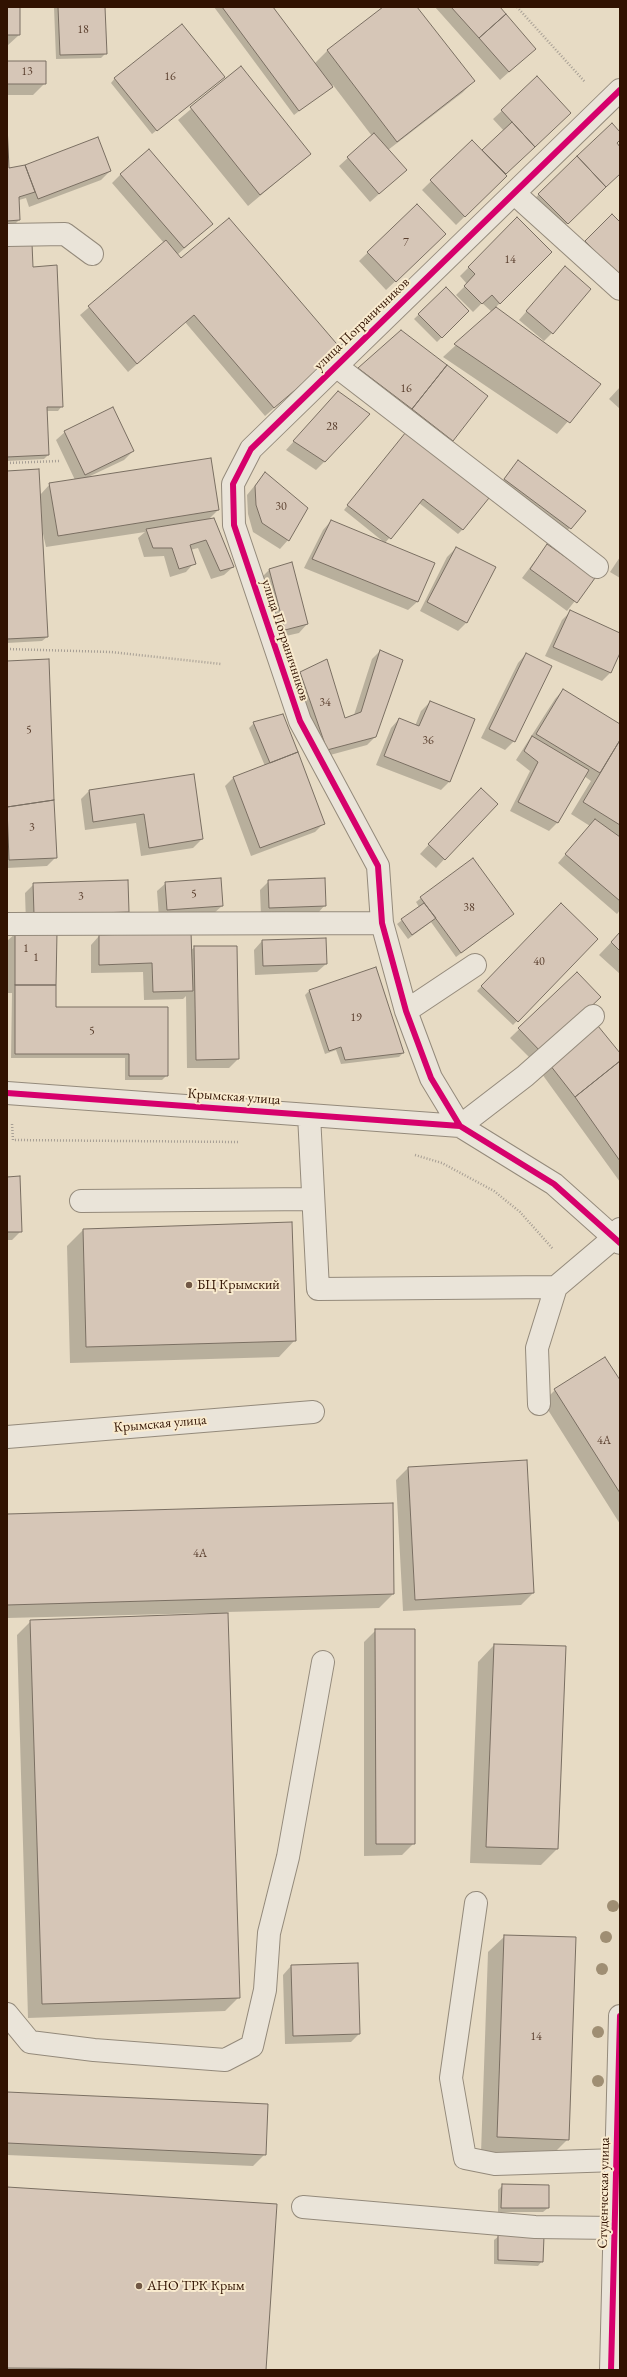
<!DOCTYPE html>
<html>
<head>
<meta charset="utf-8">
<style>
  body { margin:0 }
  #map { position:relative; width:627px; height:2377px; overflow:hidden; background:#e7dbc4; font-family:"EB Garamond",serif }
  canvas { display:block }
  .frame { position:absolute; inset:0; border:8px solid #311201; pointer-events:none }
</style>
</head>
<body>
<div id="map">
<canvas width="627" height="2377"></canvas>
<div class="frame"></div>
</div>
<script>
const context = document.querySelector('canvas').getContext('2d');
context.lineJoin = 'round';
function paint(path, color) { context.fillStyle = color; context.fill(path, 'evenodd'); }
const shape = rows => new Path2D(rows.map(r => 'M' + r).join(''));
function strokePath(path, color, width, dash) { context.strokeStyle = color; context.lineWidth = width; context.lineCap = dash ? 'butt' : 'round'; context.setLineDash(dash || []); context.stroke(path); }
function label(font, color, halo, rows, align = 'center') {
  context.font = font + ' "EB Garamond",serif'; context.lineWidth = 4; context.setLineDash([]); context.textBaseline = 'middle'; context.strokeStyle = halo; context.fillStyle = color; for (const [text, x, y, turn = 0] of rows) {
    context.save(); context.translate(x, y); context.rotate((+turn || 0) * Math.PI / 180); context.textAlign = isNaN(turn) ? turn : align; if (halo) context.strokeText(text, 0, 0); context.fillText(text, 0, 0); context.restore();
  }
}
paint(shape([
  [7,7,19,7,19,35,7,46],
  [54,7,104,7,106,53,101,58,56,59],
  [214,7,272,7,314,64,327,51,385,7,416,7,474,81,462,93,388,150,406,170,370,202,339,166,372,136,333,85,294,115],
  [435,7,499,7,535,49,500,80],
  [7,62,45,83,33,95,7,95],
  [241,67,310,154,248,206,178,120],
  [115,78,219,81,152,134,111,83],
  [537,78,561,121,504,175,506,176,456,225,422,190,472,141,482,152,504,131,493,119],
  [611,124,620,133,620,139,616,144,620,148,620,173,558,232,530,203],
  [97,139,110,171,101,180,29,207,26,198,19,200,19,220,15,224,7,224,7,148,8,169,25,166],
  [121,174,203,232,177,255,181,259,332,358,265,416,185,322,128,372,80,315,164,243,112,183],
  [417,205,436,243,386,290,359,261],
  [612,215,620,224,620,293,577,250],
  [517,219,551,252,495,308,600,384,557,434,443,357,492,312,482,303,473,312,456,295,467,284,460,276],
  [7,245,32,268,62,406,58,411,46,411,48,455,44,459,7,461],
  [565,267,552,333,544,341,519,320],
  [446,288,468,311,437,342,414,319],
  [401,332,486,397,444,449,350,377],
  [620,387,620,409,609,399],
  [330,401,324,462,316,470,286,450],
  [65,432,133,451,124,460,86,478,218,510,208,520,233,567,224,575,211,579,198,548,190,550,194,563,186,572,170,577,164,556,144,557,138,538,145,532,46,547,41,525,47,637,42,641,7,643,7,472,40,495,50,484,75,480,56,440],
  [406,433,463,529,458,534,419,503,385,543,344,510],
  [518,462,584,511,562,537,496,488],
  [265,473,288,540,280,549,253,532,248,514,247,495],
  [331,521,434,564,417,602,408,610,304,568,323,530],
  [547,545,593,578,567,611,522,578],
  [456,548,467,622,458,631,420,611,447,557],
  [620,557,620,578,610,572],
  [270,569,307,624,299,633,277,638,261,578],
  [570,612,620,634,620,651,610,673,602,681,545,656,562,620],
  [380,651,376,736,367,745,319,758,292,682,300,673,344,720,354,715,372,659],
  [526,654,514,741,505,750,481,738,518,663],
  [7,662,56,857,47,866,7,868],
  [563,690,620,725,620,910,617,914,558,863,590,826,571,814,591,781,584,776,557,823,549,831,510,811,530,771,516,760,555,699],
  [430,702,449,782,441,790,376,765,391,728,399,719,415,726,421,711],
  [254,723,324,823,315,832,251,856,225,786,234,777,265,766,249,728],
  [193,775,202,839,193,848,141,856,136,823,85,830,81,799,89,791],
  [472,798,496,804,436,868,420,854],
  [269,881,325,905,317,914,261,916,260,890],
  [166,883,222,906,213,914,159,918,157,891],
  [34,884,128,912,119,920,26,924,25,893],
  [421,898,508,918,456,957,431,922,408,939,397,924,419,907,416,902],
  [561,904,597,939,513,1025,477,991],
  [16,933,55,1008,167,1075,162,1080,125,1080,125,1058,11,1058,12,993,7,993,7,941],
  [620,933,620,974,599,955],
  [99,936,191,950,195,947,238,1059,229,1068,187,1068,186,996,183,999,144,1000,143,972,91,973,91,945],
  [262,941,326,964,317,972,255,975,254,950],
  [577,973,533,1061,510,1038],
  [310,990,403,1053,399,1057,341,1064,336,1050,325,1054,305,995],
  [620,1055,620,1182,542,1074,551,1065],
  [7,1178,21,1231,12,1240,7,1240],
  [83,1230,295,1340,279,1357,70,1363,67,1246],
  [620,1382,620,1524,543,1402,555,1390],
  [408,1468,533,1593,521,1605,403,1611,396,1480],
  [7,1515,393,1594,379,1608,227,1612,239,1997,225,2011,28,2018,17,1635,31,1621,210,1615,210,1613,7,1618],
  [376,1630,414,1843,402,1855,364,1856,364,1642],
  [494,1645,557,1849,541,1865,470,1863,478,1662],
  [505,1936,568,2139,551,2156,481,2153,488,1952],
  [291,1966,359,2034,351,2042,285,2044,283,1975],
  [7,2093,265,2154,253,2166,7,2155],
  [503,2185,548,2208,543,2212,498,2212,498,2190],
  [7,2188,276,2205,265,2370,7,2370],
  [499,2236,542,2261,538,2266,494,2264,494,2240]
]), '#0003');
const building = shape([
  [7,7,20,7,20,35,7,35,7,7],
  [58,7,105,7,107,54,60,55,58,7],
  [222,7,273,7,333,87,299,111,222,7],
  [383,7,417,7,475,81,397,142,327,50,383,7],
  [451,7,500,7,506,14,479,38,451,7],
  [506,14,536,49,509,72,479,38,506,14],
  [182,24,225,77,157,131,114,78,182,24],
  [7,61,46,61,46,84,7,84,7,61],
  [241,66,311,154,260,195,190,107,241,66],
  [537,76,571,113,535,147,501,110,537,76],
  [512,122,535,147,506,174,482,150,512,122],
  [612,123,620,132,620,140,617,143,620,147,620,174,606,187,577,156,612,123],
  [7,124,9,168,25,165,35,192,19,197,20,220,7,221,7,124],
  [374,133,407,170,379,194,347,157,374,133],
  [98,137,111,171,38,199,25,165,98,137],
  [472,140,507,176,465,217,430,180,472,140],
  [149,149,213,224,184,248,120,174,149,149],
  [577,156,606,187,568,224,538,194,577,156],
  [417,204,446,234,396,282,367,252,417,204],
  [612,214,620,222,620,276,585,241,612,214],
  [517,217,552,252,500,304,492,295,482,304,464,286,475,274,468,267,517,217],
  [229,218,342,350,274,408,194,315,137,364,88,306,166,240,181,258,229,218],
  [32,243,33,267,57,265,63,407,47,407,49,455,7,457,7,244,32,243],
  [565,266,591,289,553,334,526,311,565,266],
  [446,287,469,311,442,338,418,314,446,287],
  [496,307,601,384,570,423,454,344,496,307],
  [401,330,447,365,412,409,358,368,401,330],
  [447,365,488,396,453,441,412,409,447,365],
  [338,391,370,414,325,462,293,441,338,391],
  [113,407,134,451,85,475,64,431,113,407],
  [406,432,489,498,463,530,423,499,391,539,347,505,406,432],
  [211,458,219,510,58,536,49,483,211,458],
  [518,460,586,511,571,529,504,479,518,460],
  [39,469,48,637,7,639,7,471,39,469],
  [265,472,308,508,289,541,262,523,256,505,255,486,265,472],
  [214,518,234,567,220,571,206,540,190,545,196,564,179,569,172,548,153,548,146,529,214,518],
  [331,520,435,563,418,602,312,559,331,520],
  [547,544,595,578,577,603,530,569,547,544],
  [456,547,496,567,467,623,427,602,456,547],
  [292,562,308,624,285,630,269,569,292,562],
  [570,610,620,633,620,653,611,673,553,647,570,610],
  [380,650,403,660,376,737,327,750,300,672,327,659,345,718,361,712,380,650],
  [526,653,552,666,515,742,489,729,526,653],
  [49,659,54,800,7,807,7,661,49,659],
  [563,689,620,724,620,740,600,773,536,734,563,689],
  [430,701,475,719,450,782,384,756,399,718,419,726,430,701],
  [283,714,298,752,270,763,253,722,283,714],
  [532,736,589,770,558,823,518,802,538,762,524,751,532,736],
  [620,740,620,825,583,802,620,740],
  [298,752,325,824,260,848,233,777,298,752],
  [194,774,203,839,149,848,144,814,93,822,89,790,194,774],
  [481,788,498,804,445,860,428,844,481,788],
  [54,800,57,858,9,860,7,807,54,800],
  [595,819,620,837,620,901,565,854,595,819],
  [473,858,514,914,461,953,420,897,473,858],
  [221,878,223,906,167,910,165,882,221,878],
  [325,878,326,906,269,908,268,880,325,878],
  [128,880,129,912,34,915,33,883,128,880],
  [424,903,436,918,412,935,401,919,424,903],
  [561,903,598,939,518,1022,481,986,561,903],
  [15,932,57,932,56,985,15,985,15,932],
  [191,932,193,991,153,992,152,963,99,965,99,935,191,932],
  [620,932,620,951,611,942,620,932],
  [326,938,327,964,263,966,262,940,326,938],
  [194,946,237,946,239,1059,196,1060,194,946],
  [376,967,404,1053,345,1060,341,1047,329,1051,309,990,376,967],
  [577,972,601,997,542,1053,518,1028,577,972],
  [15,985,56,985,56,1007,168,1007,168,1076,129,1076,129,1054,15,1054,15,985],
  [598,1026,620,1053,620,1061,575,1097,550,1065,598,1026],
  [620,1061,620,1161,575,1097,620,1061],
  [20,1176,22,1232,7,1232,7,1177,20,1176],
  [292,1222,296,1341,86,1347,83,1229,292,1222],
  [605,1357,620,1380,620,1493,554,1389,605,1357],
  [527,1460,534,1593,415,1600,408,1467,527,1460],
  [393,1503,394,1594,7,1605,7,1514,393,1503],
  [228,1613,240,1998,42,2004,30,1620,228,1613],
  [375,1629,415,1629,415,1844,376,1844,375,1629],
  [494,1644,566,1646,558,1849,486,1847,494,1644],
  [504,1935,576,1937,569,2140,497,2137,504,1935],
  [358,1963,360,2034,293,2036,291,1965,358,1963],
  [7,2092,268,2104,266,2155,7,2143,7,2092],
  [502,2184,549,2185,549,2208,501,2208,502,2184],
  [7,2187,277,2204,266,2370,7,2368,7,2187],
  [498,2235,544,2236,543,2262,498,2260,498,2235]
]);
paint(building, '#d6c6b7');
strokePath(building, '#7a6f62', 1);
const minor = shape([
  [620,90,251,449,233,484,234,525,300,721,378,866,382,923,406,1011,431,1078,460,1126,554,1184,620,1243],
  [515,194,620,289],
  [7,235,65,234,92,254],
  [336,366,597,567],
  [7,924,382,923],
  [406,1011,475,965],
  [7,1093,460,1126],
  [309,1115,318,1289,556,1287],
  [460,1126,525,1076,593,1016],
  [81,1201,313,1199],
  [539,1404,537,1348,556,1287,615,1237,620,1229],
  [7,1437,313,1412],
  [476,1903,451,2078,465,2158,495,2164,617,2160],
  [7,2014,30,2042,94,2050,225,2060,252,2046,265,1990,269,1933,288,1857,323,1662],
  [303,2207,535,2227,615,2228],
  [611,2370,620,2016]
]);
strokePath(minor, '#948a7b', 24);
strokePath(shape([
  [517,7,585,82],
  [7,463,59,461],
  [7,649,111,652,221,664],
  [12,1124,13,1140,238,1142],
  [415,1155,442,1163,494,1191,520,1212,553,1249]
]), '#a69e94', 2.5, [1, 2]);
strokePath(minor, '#eae4d9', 22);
strokePath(shape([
  [620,90,251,449,233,484,234,525,300,721,378,866,382,923,406,1011,431,1078,460,1126,554,1184,620,1243],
  [7,1093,460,1126],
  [611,2370,620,2016]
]), '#d6006c', 6);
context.fillStyle = '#9f8e73';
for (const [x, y] of [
  [613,1906],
  [606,1937],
  [602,1969],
  [598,2032],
  [598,2081]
]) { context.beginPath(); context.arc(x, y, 6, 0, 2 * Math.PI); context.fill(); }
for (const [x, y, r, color] of [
  [189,1285,4,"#715845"],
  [139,2286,4,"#715845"]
]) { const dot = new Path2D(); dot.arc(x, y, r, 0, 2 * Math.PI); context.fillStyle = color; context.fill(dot); strokePath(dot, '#f9ebcf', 1.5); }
label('12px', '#5a3f2e', null, [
  ["18",83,30],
  ["13",27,72],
  ["16",170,77],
  ["7",406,243],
  ["14",510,260],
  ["16",406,389],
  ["28",332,427],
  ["30",281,507],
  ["34",325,703],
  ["5",29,730],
  ["36",428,741],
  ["3",32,828],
  ["5",194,894],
  ["3",81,897],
  ["38",469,908],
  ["1",26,949],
  ["1",36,958],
  ["40",539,962],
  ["19",356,1018],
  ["5",92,1031],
  ["4А",604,1441],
  ["4А",200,1554],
  ["14",536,2037]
]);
label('14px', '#311201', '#f9ebcf', [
  ["улица Пограничников",362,324,-44],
  ["улица Пограничников",285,640,72],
  ["Крымская улица",234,1097,4],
  ["Крымская улица",160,1424,-5],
  ["Студенческая улица",604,2193,-89]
]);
label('14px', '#311201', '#f9ebcf', [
  ["БЦ Крымский",197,1285],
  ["АНО ТРК Крым",147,2286]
], 'left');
</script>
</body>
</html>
